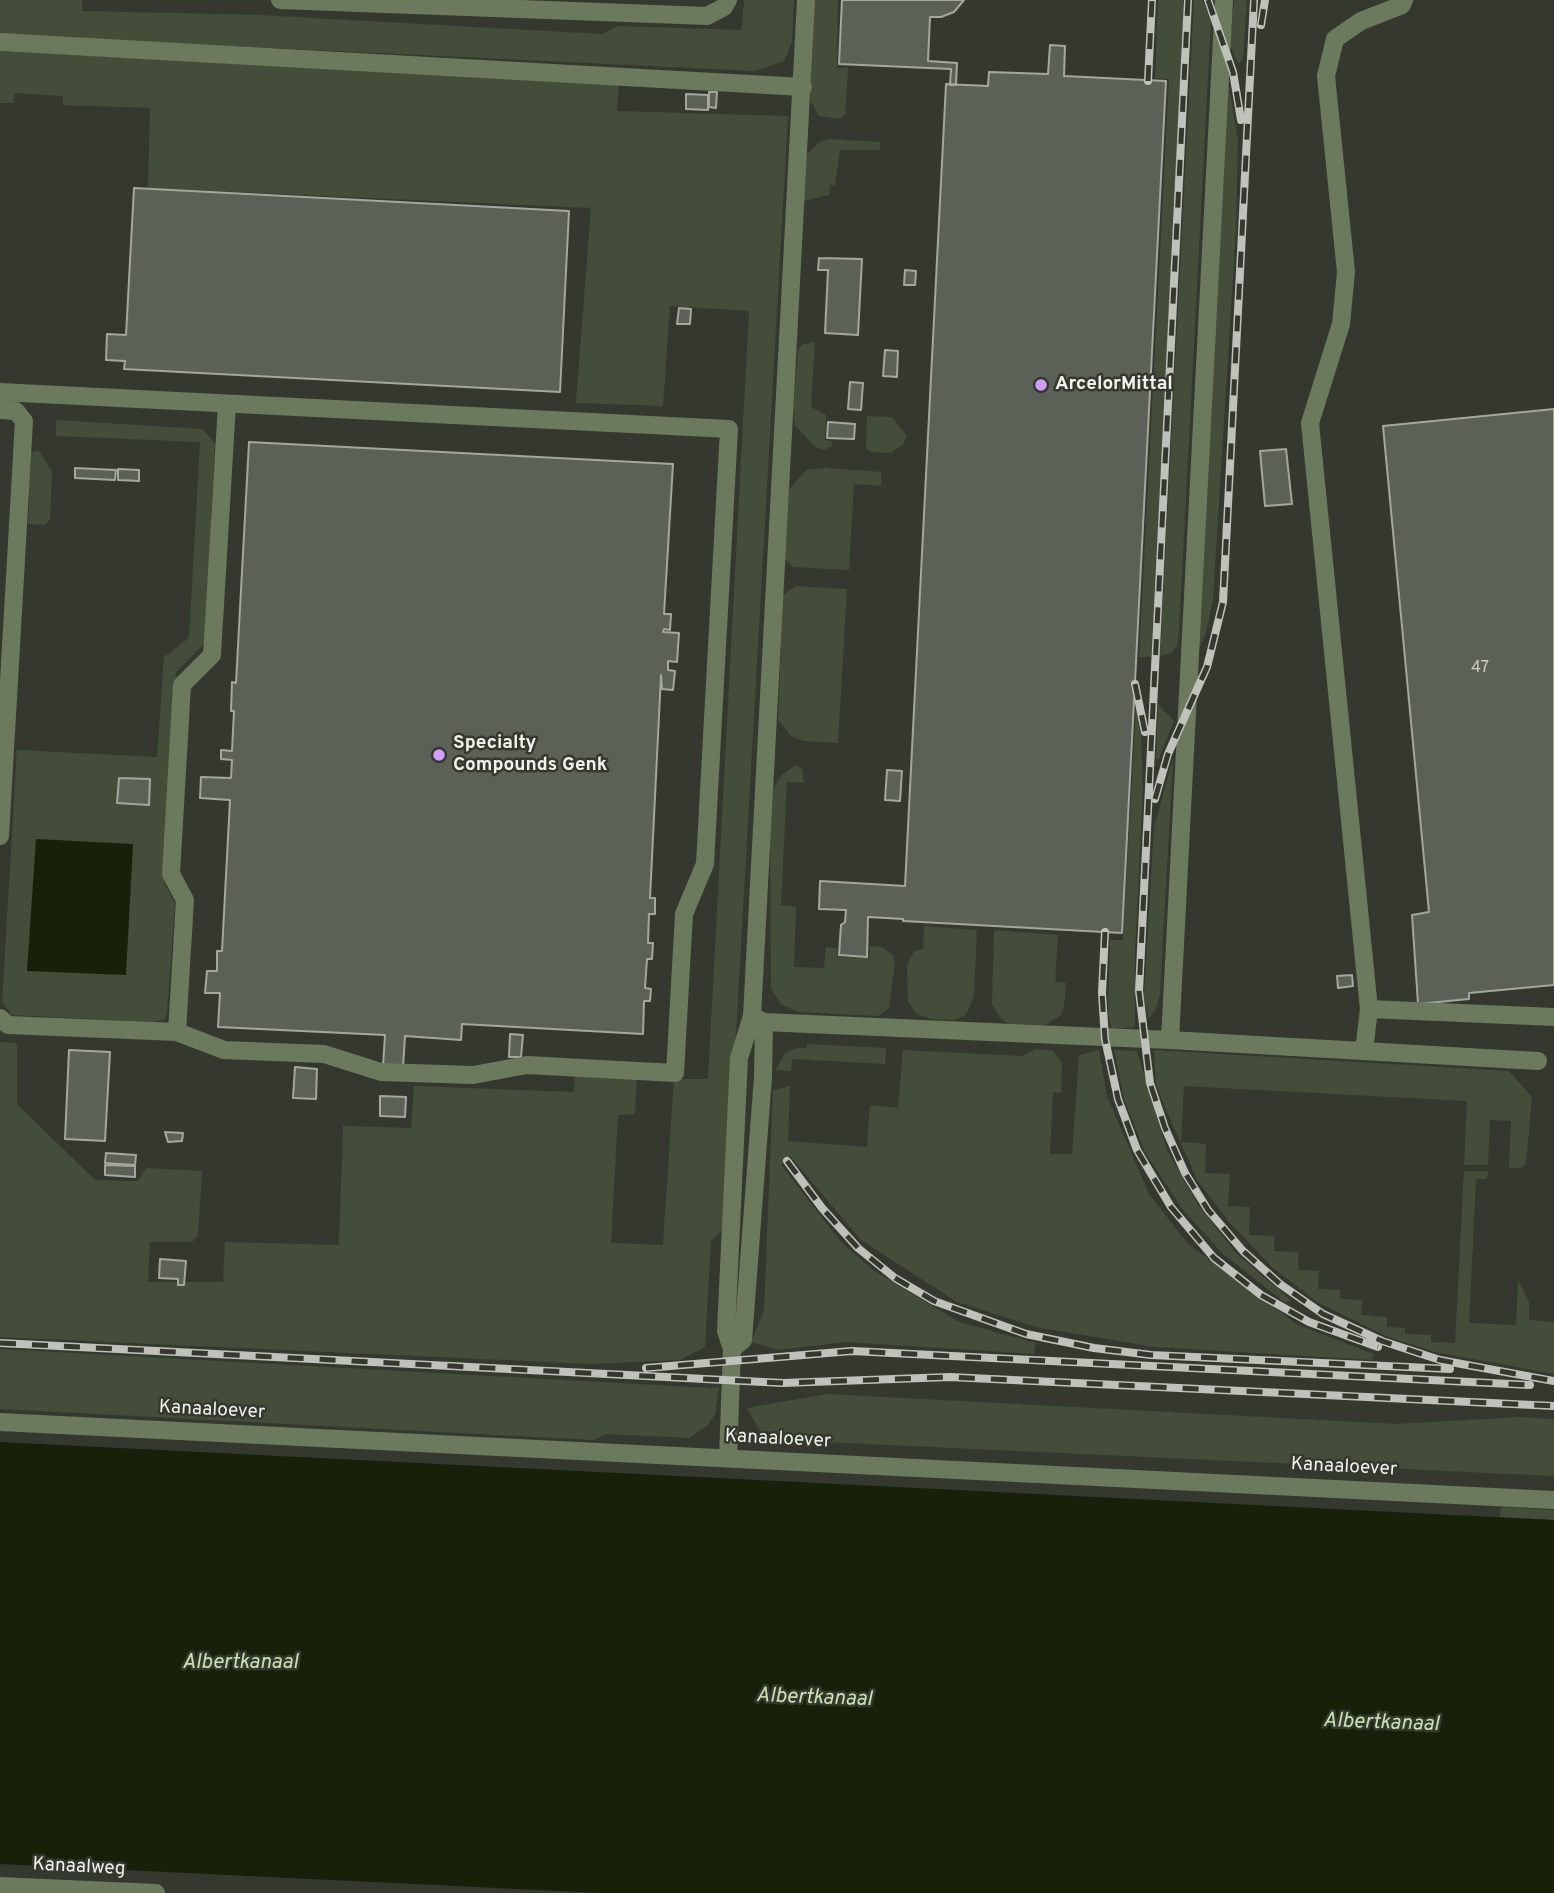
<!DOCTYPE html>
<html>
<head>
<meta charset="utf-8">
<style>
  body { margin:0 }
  canvas { display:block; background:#34382f }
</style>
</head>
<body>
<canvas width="1554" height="1893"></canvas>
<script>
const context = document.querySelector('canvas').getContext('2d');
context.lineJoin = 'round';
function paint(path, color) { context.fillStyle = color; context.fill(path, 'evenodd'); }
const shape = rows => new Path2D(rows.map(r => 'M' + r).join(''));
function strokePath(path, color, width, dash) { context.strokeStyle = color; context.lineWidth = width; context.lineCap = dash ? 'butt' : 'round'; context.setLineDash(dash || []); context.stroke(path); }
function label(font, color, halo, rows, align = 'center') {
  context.font = font + ' Overpass,sans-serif'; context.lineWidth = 5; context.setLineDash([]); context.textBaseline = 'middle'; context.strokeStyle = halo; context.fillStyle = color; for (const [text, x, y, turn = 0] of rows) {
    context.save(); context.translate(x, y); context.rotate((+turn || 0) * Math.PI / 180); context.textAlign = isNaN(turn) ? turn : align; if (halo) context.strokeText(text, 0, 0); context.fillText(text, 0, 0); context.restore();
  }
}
paint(shape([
  [0,0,82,0,82,11,259,15,602,34,617,26,742,30,744,0,794,0,792,42,784,61,755,71,0,35],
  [814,0,838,0,837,68,848,68,848,72,845,115,839,119,819,116,810,100],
  [1158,0,1183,0,1184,18,1151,657,1139,657,1169,79,1155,78],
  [1194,0,1202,0,1211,19,1179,631,1177,646,1171,653,1160,656],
  [1234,0,1247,0,1243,60,1238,64,1230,45],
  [0,51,619,84,617,111,788,116,725,1227,711,1241,705,1347,680,1360,590,1364,0,1337,0,1042,17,1043,17,1104,95,1180,138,1181,146,1168,202,1171,198,1236,192,1242,150,1242,148,1282,223,1282,225,1242,339,1245,343,1126,411,1128,414,1086,574,1092,575,1072,637,1075,635,1114,618,1115,611,1243,663,1245,674,1079,708,1079,749,311,670,306,663,406,576,403,591,208,148,188,150,108,63,105,63,96,14,93,14,103,0,103],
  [1227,74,1238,139,1236,228,1213,600,1206,633,1198,651],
  [828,139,880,142,880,150,840,150,835,185,830,185,829,195,803,201,805,157,818,143],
  [815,342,811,407,826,415,825,440,833,442,832,446,824,450,814,446,795,425,793,411,798,350,803,344],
  [867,416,892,417,907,436,903,445,890,453,871,452,866,448],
  [56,420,202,429,215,443,205,634,203,645,176,672,164,883,175,903,167,1012,165,1019,154,1022,12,1015,2,1002,17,750,157,757,164,657,189,638,200,442,56,436],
  [38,450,52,471,50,520,44,525,28,524,31,453],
  [825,468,881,472,881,486,854,484,849,570,793,567,785,559,789,490,806,470],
  [796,586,847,589,838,743,803,741,791,736,778,719,783,595],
  [1158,704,1174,721,1159,759,1156,759],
  [1136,708,1141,733,1143,788,1135,953,1135,1027,1112,1029,1108,1015,1110,940,1123,940],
  [1173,758,1160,994,1156,1008,1149,1019,1144,998,1154,828],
  [796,765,802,769,804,783,787,782,781,905,796,907,794,967,824,968,826,947,837,948,838,957,869,958,870,946,882,947,893,955,895,963,889,1008,878,1016,799,1012,782,1005,771,989,770,819,774,787,781,776],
  [924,926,977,930,974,996,966,1015,954,1020,931,1019,917,1014,908,1002,907,965,914,951,923,949],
  [994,930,1058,935,1055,982,1066,983,1064,1007,1061,1015,1045,1025,1011,1024,1002,1020,992,1005],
  [807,1044,886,1048,885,1064,792,1059,791,1071,776,1070,784,1054,796,1048,807,1048],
  [1036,1049,1053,1051,1062,1063,1061,1093,1053,1092,1050,1154,1072,1154,1079,1055,1099,1050,1107,1096,1149,1194,1188,1244,1298,1325,1374,1354,1372,1360,1154,1347,1036,1327,957,1302,861,1240,790,1156,781,1165,841,1242,873,1270,959,1322,1036,1343,1034,1354,847,1342,779,1350,751,1342,764,1311,773,1090,790,1086,788,1141,867,1147,870,1105,898,1108,903,1050,1021,1056],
  [1114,1050,1137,1051,1167,1150,1198,1205,1235,1252,1292,1301,1284,1302,1223,1254,1182,1209,1145,1152,1124,1099],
  [1154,1050,1509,1071,1532,1097,1526,1163,1521,1168,1509,1168,1511,1121,1490,1120,1488,1165,1464,1165,1467,1101,1184,1086,1181,1142,1206,1144,1205,1173,1230,1174,1228,1206,1250,1207,1249,1235,1274,1236,1274,1251,1298,1252,1298,1270,1319,1271,1318,1289,1340,1290,1340,1299,1362,1300,1361,1315,1387,1317,1387,1327,1405,1328,1405,1334,1431,1335,1431,1342,1455,1343,1464,1171,1488,1171,1487,1179,1476,1179,1469,1323,1516,1325,1518,1279,1529,1302,1529,1320,1554,1322,1554,1374,1435,1352,1386,1336,1317,1302,1272,1267,1229,1222,1197,1180,1164,1105,1156,1084],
  [0,1349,711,1388,719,1387,715,1414,708,1425,689,1438,607,1434,593,1440,0,1409],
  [827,1394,1396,1424,1522,1417,1554,1419,1554,1476,825,1442,761,1433,747,1408],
  [1501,1507,1554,1510,1554,1520,1500,1517]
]), '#444d3a');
paint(shape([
  [36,839,133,844,126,975,27,971],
  [0,1442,1554,1520,1554,1893,600,1893,0,1864]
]), '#17210a');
const building = shape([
  [842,0,964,0,954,12,941,17,930,17,928,61,957,63,956,85,950,85,951,69,839,64,842,0],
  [1050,45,1065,46,1064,76,1166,81,1122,933,903,921,903,919,868,917,867,957,839,955,841,925,845,922,846,910,819,909,820,881,905,886,946,84,988,86,989,72,1048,74,1050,45],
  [709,92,717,92,716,108,709,107,709,92],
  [686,94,708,95,708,110,686,109,686,94],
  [134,188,569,211,560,392,124,369,125,361,106,360,107,334,126,335,134,188],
  [819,258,862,259,858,335,825,333,828,270,818,270,819,258],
  [905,270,916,271,915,285,904,285,905,270],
  [679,308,691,309,690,324,677,324,679,308],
  [885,350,898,351,897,377,883,376,885,350],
  [850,382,863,383,861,410,848,409,850,382],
  [1554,409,1554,985,1469,993,1469,999,1418,1004,1412,915,1429,912,1383,426,1554,409],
  [828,422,855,424,854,439,827,438,828,422],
  [249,442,673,464,664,614,671,614,670,630,664,629,663,632,679,633,677,662,668,661,668,670,675,671,673,690,662,689,661,675,650,898,655,898,655,914,649,914,648,943,653,943,652,959,647,959,645,988,651,989,650,1001,644,1001,643,1034,462,1024,461,1040,405,1036,403,1067,383,1066,385,1035,218,1027,220,993,205,993,207,971,217,971,217,951,222,951,230,800,200,798,201,777,231,778,232,760,221,759,221,750,232,751,234,711,231,711,232,682,236,683,249,442],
  [1286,449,1292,504,1265,506,1260,451,1286,449],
  [75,468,116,470,115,480,75,478,75,468],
  [118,469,139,470,139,481,118,480,118,469],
  [887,770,902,771,900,801,885,800,887,770],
  [119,778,150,779,149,805,117,803,119,778],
  [1352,975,1353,986,1338,988,1337,976,1352,975],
  [510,1034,523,1035,521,1057,509,1057,510,1034],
  [69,1050,110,1052,105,1141,65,1139,69,1050],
  [295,1067,317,1069,316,1099,293,1098,295,1067],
  [380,1096,406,1097,405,1117,380,1116,380,1096],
  [165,1132,183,1133,182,1141,168,1142,165,1132],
  [106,1153,136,1155,135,1165,105,1163,106,1153],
  [105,1165,135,1166,135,1177,105,1175,105,1165],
  [160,1259,186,1261,184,1285,178,1285,178,1279,159,1278,160,1259]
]);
paint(building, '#5c6157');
strokePath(building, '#a3a89d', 2);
strokePath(shape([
  [280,0,707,16,724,7,728,0],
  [0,42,803,87],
  [0,392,729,429,705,864,684,914,675,1073,527,1065,473,1075,381,1072,324,1054,224,1050,177,1032,185,900,171,874,182,685,212,655,227,404],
  [0,410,16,411,24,421,0,836],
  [1369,1009,1554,1017],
  [0,1018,8,1025,177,1032],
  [764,1022,1170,1040,1538,1061],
  [1170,1040,1224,0],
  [1364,1051,1369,1009,1310,423,1341,324,1346,272,1326,76,1335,39,1361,21,1402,5,1404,0],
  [732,1349,743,1340,763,1077,764,1022,752,1016,806,0],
  [0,1422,1554,1500],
  [728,1458,732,1349,726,1331,739,1058,752,1016],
  [0,1886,156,1893]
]), '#6b795c', 18);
const rail = shape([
  [1188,0,1139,991,1150,1083,1165,1128,1185,1173,1208,1210,1243,1251,1280,1284,1323,1314,1382,1341,1440,1360,1554,1381],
  [1208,0,1233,72,1241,120],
  [1261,25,1265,0],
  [1148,81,1152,0],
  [1135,684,1145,732],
  [1155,799,1168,754,1207,667,1223,602,1254,0],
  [1105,932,1102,993,1105,1039,1118,1099,1137,1150,1171,1207,1214,1258,1261,1295,1309,1322,1378,1347],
  [787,1161,822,1208,858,1248,895,1278,934,1301,1026,1334,1094,1348,1151,1355,1450,1369],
  [0,1343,783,1383,950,1377,1554,1406],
  [646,1368,852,1351,1530,1385]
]);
strokePath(rail, '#bfc2bb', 8);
strokePath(rail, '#34382f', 5, [16]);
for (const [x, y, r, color] of [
  [1041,385,7,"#d19dfe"],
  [439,755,7,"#d19dfe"]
]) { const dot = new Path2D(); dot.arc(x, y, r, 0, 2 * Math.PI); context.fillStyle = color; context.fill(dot); strokePath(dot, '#34382f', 2.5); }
label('16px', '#cacec7', null, [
  ["47",1480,669]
]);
label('bold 19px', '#eff2ec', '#34382f', [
  ["ArcelorMittal",1055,385],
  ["Specialty",453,744],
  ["Compounds Genk",453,766]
], 'left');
label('19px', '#eff2ec', '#34382f', [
  ["Kanaaloever",212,1411,3],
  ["Kanaaloever",778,1440,3],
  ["Kanaaloever",1344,1468,3],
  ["Kanaalweg",79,1868,3]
]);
label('italic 21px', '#cbe3b0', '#34382f', [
  ["Albertkanaal",240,1664],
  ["Albertkanaal",814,1699,2],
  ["Albertkanaal",1381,1724,2]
]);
</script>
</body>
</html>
